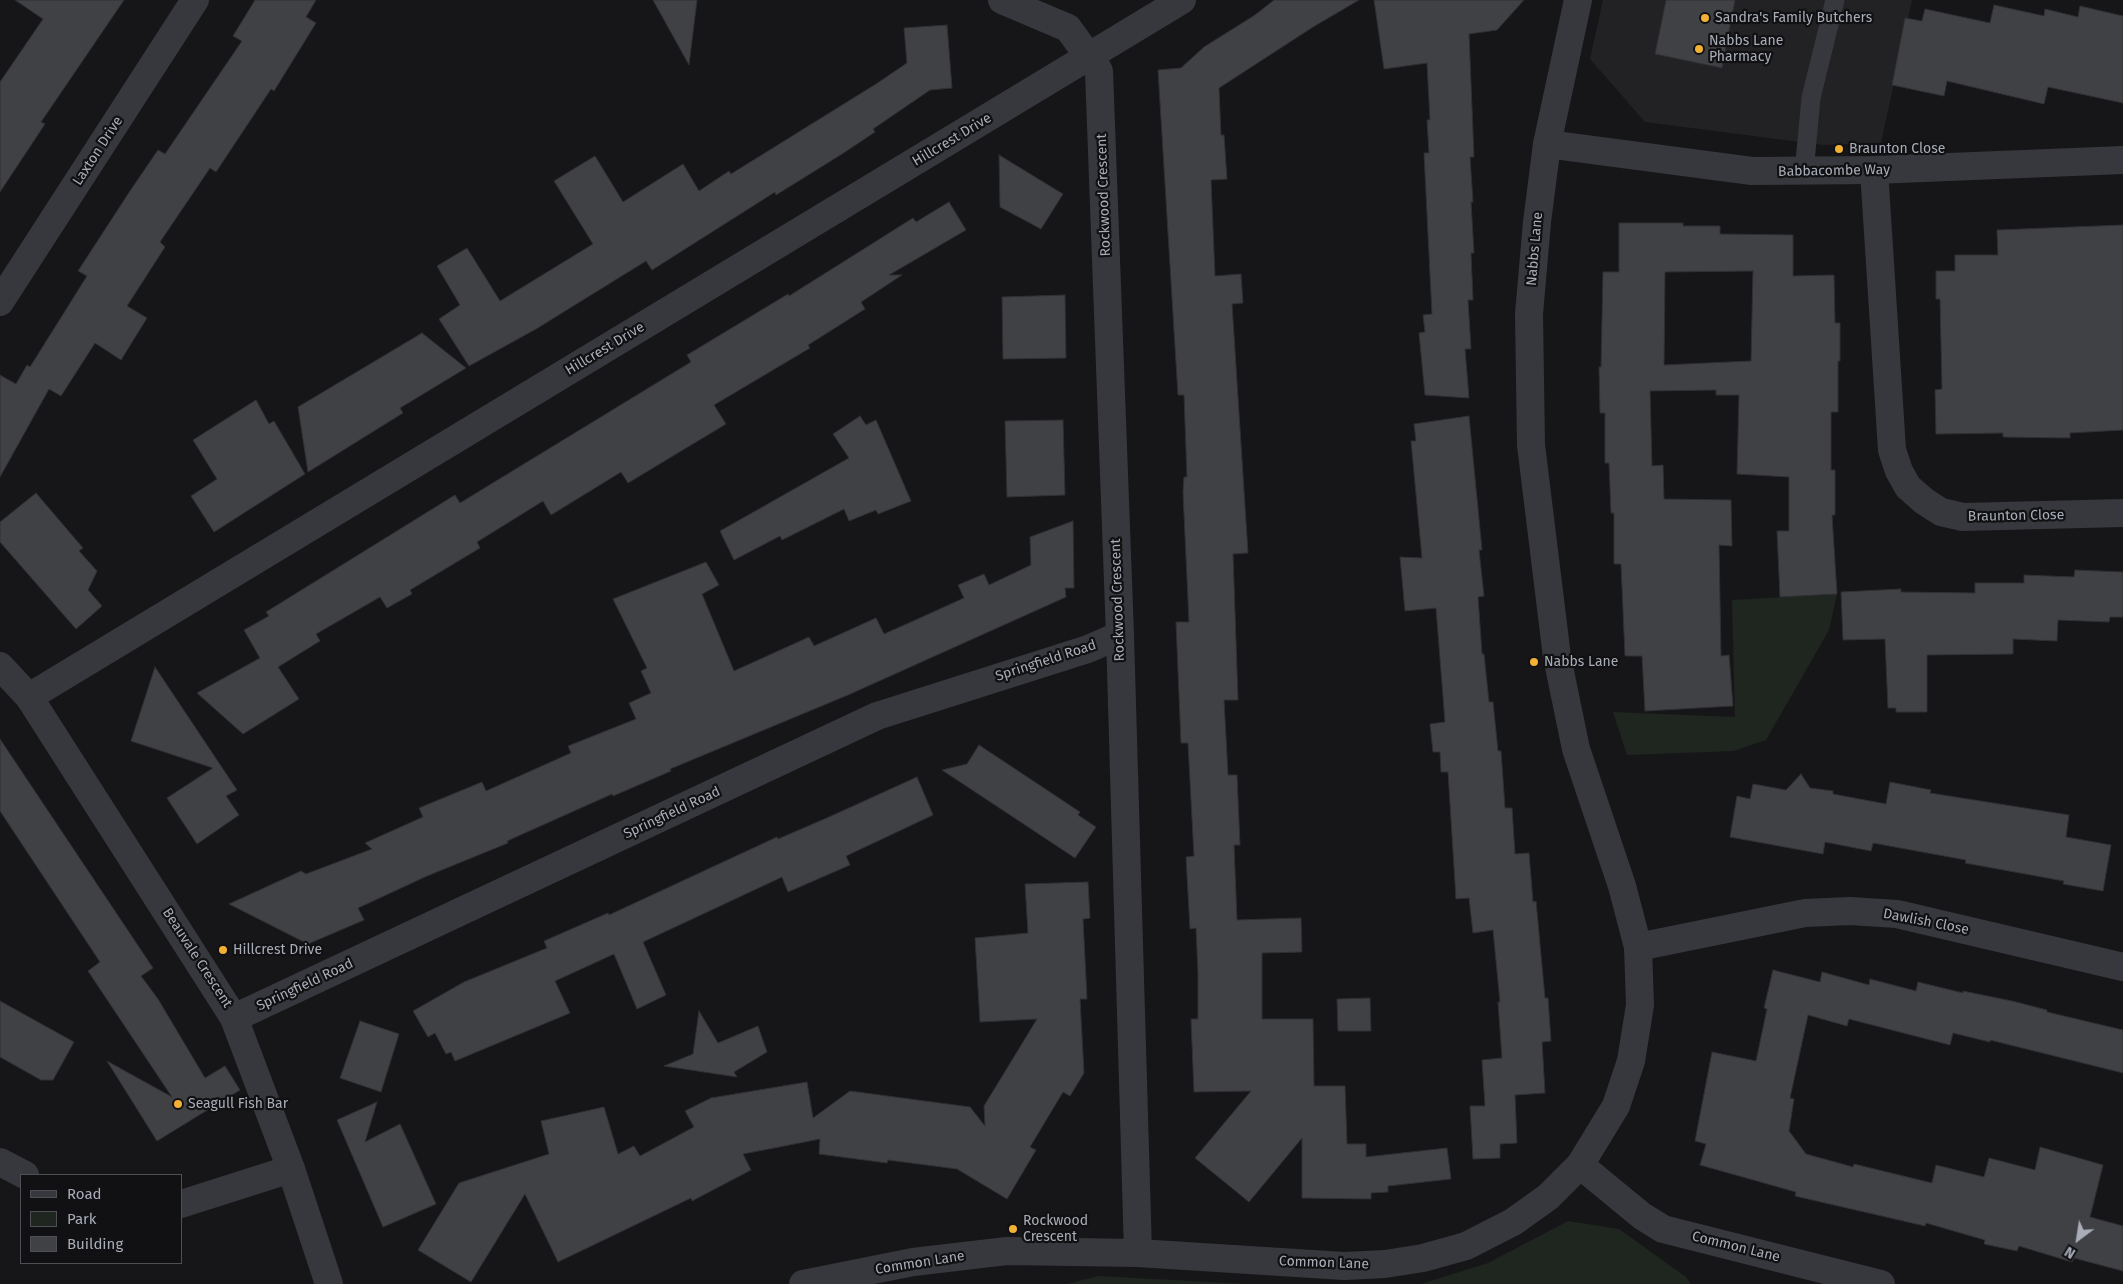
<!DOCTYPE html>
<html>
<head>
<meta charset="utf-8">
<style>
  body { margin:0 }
  #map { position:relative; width:2123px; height:1284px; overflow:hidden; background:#161618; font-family:"Fira Sans",sans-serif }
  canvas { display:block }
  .legend { position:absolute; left:20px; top:1174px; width:162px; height:90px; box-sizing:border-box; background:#111113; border:1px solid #4d4f55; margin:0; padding:6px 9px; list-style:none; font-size:15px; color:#a8adb8 }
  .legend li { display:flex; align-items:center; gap:10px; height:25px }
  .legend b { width:25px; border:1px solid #4d4f55 }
  .north { position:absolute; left:2053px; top:1214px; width:50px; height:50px; -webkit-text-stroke:4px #111113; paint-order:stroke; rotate:211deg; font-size:14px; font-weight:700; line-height:20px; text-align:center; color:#a8adb8 }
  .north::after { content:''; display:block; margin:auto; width:18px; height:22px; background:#a8adb8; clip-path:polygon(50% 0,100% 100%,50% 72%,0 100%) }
</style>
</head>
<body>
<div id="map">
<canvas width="2123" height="1284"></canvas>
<ul class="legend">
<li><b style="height:6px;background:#37383d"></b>Road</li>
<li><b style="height:14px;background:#1e261f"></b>Park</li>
<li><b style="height:14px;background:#404145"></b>Building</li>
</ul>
<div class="north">N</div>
</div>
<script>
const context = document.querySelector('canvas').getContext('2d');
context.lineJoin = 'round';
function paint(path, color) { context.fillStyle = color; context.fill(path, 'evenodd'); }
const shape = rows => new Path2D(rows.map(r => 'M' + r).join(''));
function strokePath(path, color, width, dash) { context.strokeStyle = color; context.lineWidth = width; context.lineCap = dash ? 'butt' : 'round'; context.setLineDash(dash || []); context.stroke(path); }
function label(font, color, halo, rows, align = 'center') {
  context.font = font + ' "Fira Sans",sans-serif'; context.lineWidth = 4.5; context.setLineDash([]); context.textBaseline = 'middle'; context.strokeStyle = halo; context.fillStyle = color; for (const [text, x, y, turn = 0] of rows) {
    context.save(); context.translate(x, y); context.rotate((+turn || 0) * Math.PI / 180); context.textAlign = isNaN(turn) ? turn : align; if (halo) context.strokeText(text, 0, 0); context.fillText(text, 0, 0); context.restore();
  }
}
paint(shape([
  [1603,0,1912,0,1881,143,1823,145,1645,122,1590,59]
]), '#222225');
paint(shape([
  [1837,594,1829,630,1766,740,1734,751,1627,755,1613,712,1735,717,1732,600],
  [1568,1221,1619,1229,1686,1277,1691,1284,1421,1284,1488,1263],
  [1098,1276,1248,1284,1067,1284]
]), '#1e261f');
const building = shape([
  [15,0,124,0,41,122,45,124,0,192,0,82,43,19,15,0],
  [255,0,316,0,306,17,316,23,274,91,271,89,216,172,210,168,160,242,165,247,127,306,147,318,121,360,95,343,61,396,49,389,0,477,0,375,16,384,27,365,30,367,87,276,78,271,130,191,158,150,165,154,242,41,233,36,255,0],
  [653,0,697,0,689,65,653,0],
  [1274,0,1359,0,1313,27,1219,88,1221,135,1224,135,1227,179,1211,180,1215,276,1241,274,1243,303,1232,304,1248,553,1233,554,1238,700,1224,700,1228,775,1237,775,1240,845,1234,845,1237,920,1301,918,1302,952,1262,953,1262,1019,1313,1019,1314,1086,1345,1086,1347,1144,1366,1144,1366,1157,1447,1148,1451,1179,1388,1186,1388,1192,1371,1193,1371,1199,1302,1198,1302,1138,1249,1202,1195,1158,1251,1091,1194,1092,1191,1019,1198,1019,1198,973,1196,928,1190,929,1186,857,1194,856,1188,743,1181,743,1176,622,1189,622,1183,492,1184,477,1187,477,1184,395,1178,395,1158,70,1181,68,1204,47,1255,15,1274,0],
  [1374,0,1524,0,1497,30,1469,34,1474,157,1470,157,1473,202,1471,202,1474,253,1471,253,1473,300,1468,300,1471,349,1465,349,1469,398,1425,395,1419,333,1425,332,1423,315,1432,314,1424,153,1429,153,1427,120,1430,120,1427,63,1384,69,1374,0],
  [1666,0,1735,0,1722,68,1655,54,1666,0],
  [1994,5,2044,16,2045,9,2078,17,2080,6,2123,16,2123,103,2048,87,2044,104,1947,81,1944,96,1892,85,1905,18,1922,21,1925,9,1990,23,1994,5],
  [947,25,952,88,930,90,873,129,875,132,842,154,776,195,775,192,652,270,646,261,536,329,469,366,439,319,460,305,437,266,467,248,500,301,593,244,554,181,595,156,623,202,683,164,699,191,729,171,731,174,876,84,907,63,904,28,947,25],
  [999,155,1063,194,1041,229,1000,207,999,155],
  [949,202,966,230,889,275,902,275,861,302,865,309,808,345,810,348,714,405,726,424,628,483,621,472,551,515,543,501,477,542,480,548,410,590,412,594,387,608,380,597,316,634,320,641,278,667,299,699,243,734,197,693,260,658,244,630,269,616,266,612,455,495,460,503,691,362,687,355,788,294,789,296,913,218,916,222,949,202],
  [1619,223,1683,223,1683,226,1720,226,1720,234,1793,235,1793,276,1834,275,1835,323,1840,323,1840,361,1838,361,1838,412,1831,412,1831,470,1835,470,1835,515,1832,515,1837,594,1780,597,1777,531,1789,531,1789,477,1737,474,1739,395,1716,395,1716,390,1650,391,1652,466,1663,465,1664,499,1731,500,1732,546,1719,545,1721,656,1729,655,1733,706,1645,711,1642,656,1625,656,1621,564,1614,564,1614,513,1611,513,1609,463,1605,463,1605,413,1600,413,1599,367,1601,367,1603,272,1619,272,1619,223],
  [1753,271,1751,361,1664,365,1665,272,1753,271],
  [2123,225,2123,430,2070,433,2070,438,2003,437,2003,433,1936,434,1935,390,1942,389,1940,299,1936,299,1936,271,1955,271,1955,255,1998,255,1997,230,2123,225],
  [1065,295,1066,358,1003,359,1002,297,1065,295],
  [422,333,466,368,400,408,403,413,308,472,298,407,422,333],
  [256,400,269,424,274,421,305,474,214,532,191,496,217,479,193,440,256,400],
  [860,416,866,425,876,420,911,501,878,514,876,510,849,521,844,509,782,540,780,536,734,560,720,531,849,458,833,434,860,416],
  [1469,416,1482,550,1479,550,1484,596,1478,597,1482,654,1484,654,1489,702,1493,702,1498,751,1501,751,1505,808,1512,808,1515,854,1529,853,1533,902,1536,901,1545,998,1548,998,1551,1041,1542,1042,1545,1093,1515,1095,1517,1143,1500,1144,1500,1158,1473,1159,1470,1106,1485,1106,1482,1060,1502,1058,1498,1002,1500,1002,1493,930,1473,933,1469,898,1456,899,1448,772,1441,772,1440,752,1433,752,1430,724,1445,722,1436,608,1405,611,1400,557,1422,558,1411,441,1416,441,1414,424,1469,416],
  [1063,420,1065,495,1007,497,1005,421,1063,420],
  [36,493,83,548,79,551,97,571,88,590,102,606,76,629,0,542,0,522,36,493],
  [1073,521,1074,588,1065,588,1066,597,848,695,670,769,671,771,613,796,612,794,507,841,508,843,427,876,358,908,364,920,308,944,229,904,301,871,306,874,372,849,365,843,423,817,419,808,482,782,486,791,571,753,568,746,636,719,629,703,651,693,641,671,647,668,613,599,706,562,719,585,702,594,734,671,809,637,814,646,876,618,884,634,911,622,964,598,958,585,984,574,989,585,1031,565,1030,537,1073,521],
  [2075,570,2123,572,2123,617,2110,617,2109,622,2058,620,2057,641,2013,639,2013,654,1927,655,1927,712,1896,712,1896,708,1888,708,1885,639,1843,640,1841,592,1901,589,1901,592,1975,593,1975,583,2024,583,2024,575,2074,577,2075,570],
  [155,667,237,790,226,796,239,815,197,844,167,798,213,768,131,741,155,667],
  [0,739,153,968,141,976,158,999,205,1078,225,1066,240,1090,157,1141,107,1061,172,1097,88,971,100,962,0,811,0,739],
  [979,745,1080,812,1078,815,1096,827,1075,858,942,770,967,764,979,745],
  [1801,774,1810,788,1833,791,1833,794,1886,804,1890,782,1931,790,1930,793,2069,815,2066,837,2111,845,2103,891,2063,884,2064,881,1965,863,1966,860,1873,843,1871,851,1825,842,1823,854,1730,837,1737,796,1750,799,1753,784,1786,790,1801,774],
  [917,777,933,815,846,856,850,865,788,892,782,877,643,942,666,995,637,1009,614,954,555,981,570,1013,455,1061,451,1052,446,1054,435,1033,428,1037,413,1011,464,982,547,948,544,941,608,913,609,915,777,837,778,839,829,817,917,777],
  [1088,882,1090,918,1083,919,1087,999,1080,999,1084,1073,1070,1096,1063,1092,1030,1147,1036,1150,1007,1199,957,1169,888,1160,887,1163,819,1154,820,1139,743,1154,751,1170,692,1201,691,1198,558,1262,525,1194,471,1282,418,1250,459,1183,549,1154,541,1121,604,1107,618,1154,634,1146,640,1156,694,1127,685,1111,711,1098,807,1082,813,1118,850,1091,970,1107,985,1126,984,1106,1037,1019,980,1022,975,938,1028,933,1025,884,1088,882],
  [1773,970,1820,982,1822,972,1869,985,1870,979,1916,991,1918,982,1963,993,1963,991,2012,1001,2047,1010,2047,1012,2123,1030,2123,1073,1990,1040,1990,1042,1953,1033,1950,1045,1849,1019,1847,1026,1808,1015,1790,1098,1794,1099,1789,1131,1806,1154,1853,1167,1854,1164,1932,1183,1936,1165,1984,1177,1989,1158,2035,1170,2040,1147,2103,1165,2090,1217,2123,1226,2123,1271,2074,1258,2072,1262,2019,1246,2017,1251,1984,1244,1985,1240,1926,1223,1925,1226,1795,1196,1796,1192,1700,1165,1706,1144,1695,1141,1712,1052,1756,1061,1767,1009,1764,1008,1773,970],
  [1370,998,1371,1031,1338,1031,1337,999,1370,998],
  [0,1001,74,1042,53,1080,41,1080,0,1057,0,1001],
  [699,1011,718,1043,758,1026,767,1052,734,1072,737,1077,664,1066,693,1054,699,1011],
  [360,1021,399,1034,381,1092,340,1078,360,1021],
  [377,1102,365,1142,400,1124,436,1204,383,1227,337,1120,377,1102]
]);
paint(building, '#404145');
strokePath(building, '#303034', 1);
strokePath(shape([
  [1804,172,1811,98,1835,0]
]), '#37383d', 19);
strokePath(shape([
  [1002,0,1068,28,1099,71,1120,635,1138,1253],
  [1874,170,1892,450,1899,471,1908,487,1924,501,1941,512,1963,517,2123,513],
  [0,302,195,0],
  [29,697,1182,0],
  [1638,947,1805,913,1850,911,1897,914,2123,967],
  [234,1018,877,716,1088,649,1120,635],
  [0,1162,25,1175],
  [1580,1165,1642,1216,1663,1229,1881,1284],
  [181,1204,291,1169]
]), '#37383d', 28);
strokePath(shape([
  [1547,144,1752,171,1874,170,2123,160],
  [0,666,29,697,234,1018,291,1169,329,1284],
  [803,1284,913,1262,1007,1251,1138,1253,1344,1266,1385,1264,1423,1258,1466,1246,1513,1222,1548,1197,1580,1165,1616,1106,1631,1061,1640,1005,1638,947,1622,886,1576,749,1557,657,1531,445,1529,314,1537,222,1547,144,1578,0]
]), '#37383d', 28);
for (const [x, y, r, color] of [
  [1705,18,5,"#f2b134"],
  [1699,49,5,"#f2b134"],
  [1839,149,5,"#f2b134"],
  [1534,662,5,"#f2b134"],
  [223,950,5,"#f2b134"],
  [178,1104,5,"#f2b134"],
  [1013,1229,5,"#f2b134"]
]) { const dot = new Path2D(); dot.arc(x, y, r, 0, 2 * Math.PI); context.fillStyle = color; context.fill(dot); strokePath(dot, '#111113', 2); }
label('14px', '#a8adb8', '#111113', [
  ["Sandra's Family Butchers",1715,18],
  ["Nabbs Lane",1709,41],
  ["Pharmacy",1709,57],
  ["Braunton Close",1849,149],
  ["Nabbs Lane",1544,662],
  ["Hillcrest Drive",233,950],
  ["Seagull Fish Bar",188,1104],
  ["Rockwood",1023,1221],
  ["Crescent",1023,1237]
], 'left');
label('14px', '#a8adb8', '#111113', [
  ["Hillcrest Drive",952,140,-31],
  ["Laxton Drive",98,151,-57],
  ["Babbacombe Way",1834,171,-1],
  ["Rockwood Crescent",1104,195,-92],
  ["Nabbs Lane",1535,249,-85],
  ["Hillcrest Drive",605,349,-31],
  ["Braunton Close",2016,516,-1],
  ["Rockwood Crescent",1118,600,-92],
  ["Springfield Road",1046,661,-18],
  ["Springfield Road",672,813,-25],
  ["Dawlish Close",1926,922,11],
  ["Beauvale Crescent",197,958,57],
  ["Springfield Road",305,985,-25],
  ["Common Lane",1736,1247,14],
  ["Common Lane",920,1263,-9],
  ["Common Lane",1324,1263,2]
]);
</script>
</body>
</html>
